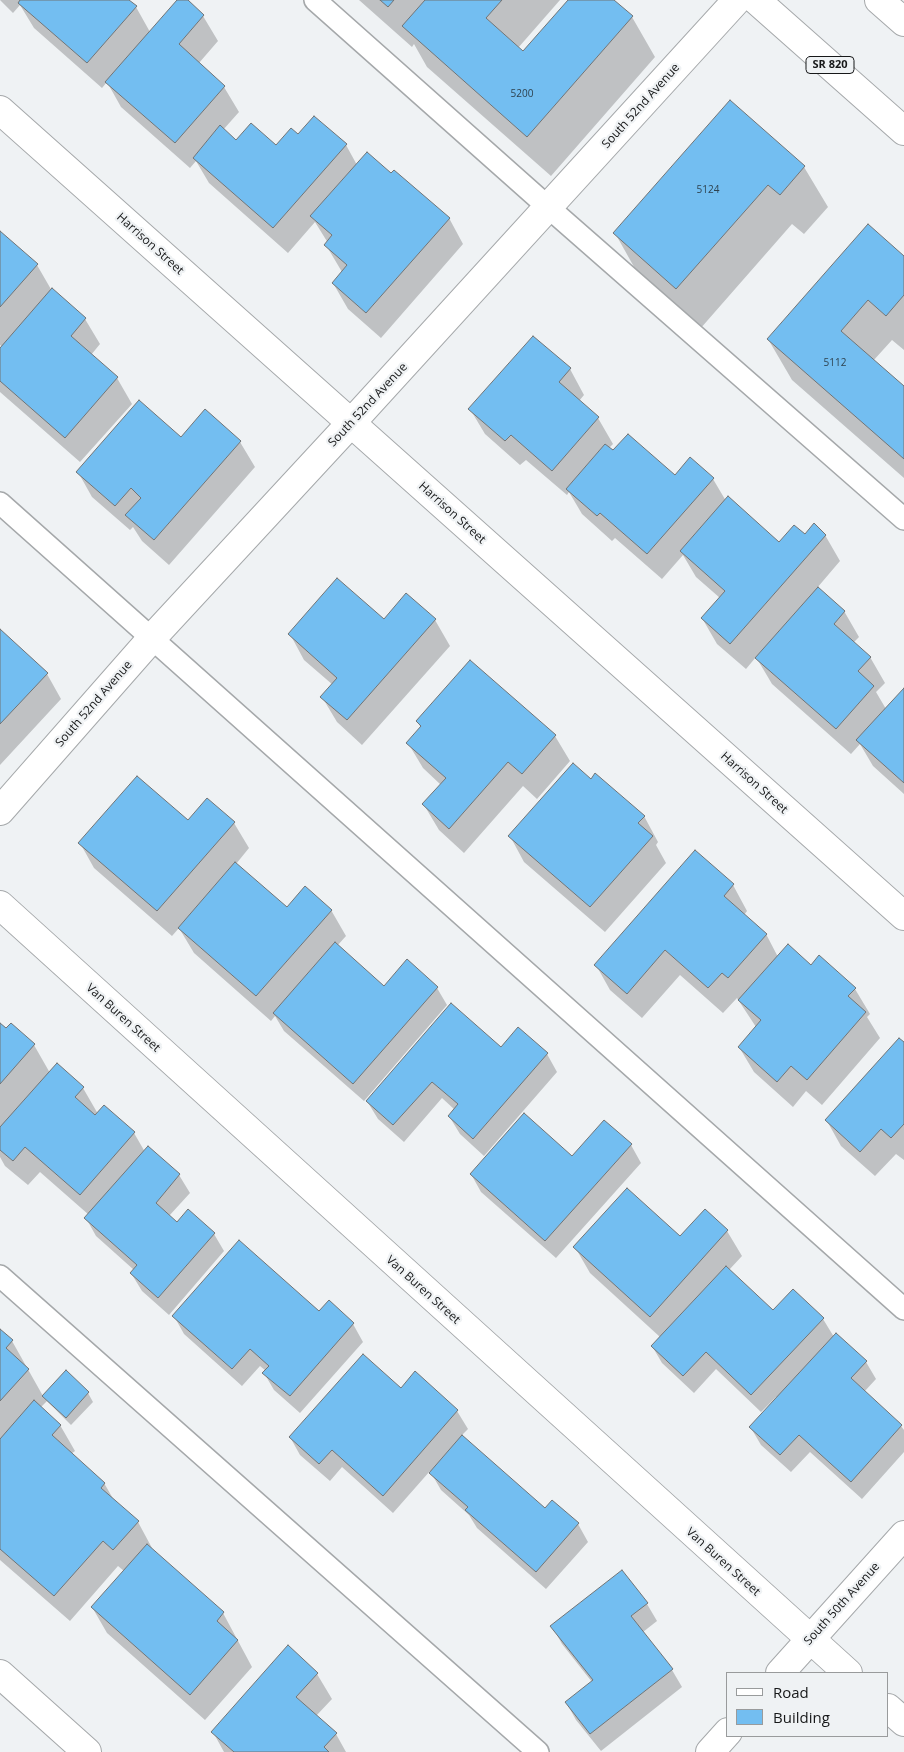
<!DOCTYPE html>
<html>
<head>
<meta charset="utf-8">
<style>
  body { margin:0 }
  #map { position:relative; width:904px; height:1752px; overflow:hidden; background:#eff2f4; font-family:"Open Sans",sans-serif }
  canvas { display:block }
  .legend { position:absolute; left:726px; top:1672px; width:162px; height:65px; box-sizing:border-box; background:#eff2f4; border:1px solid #999b9c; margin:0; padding:6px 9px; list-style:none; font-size:15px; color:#171819 }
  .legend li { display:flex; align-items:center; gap:10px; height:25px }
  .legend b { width:25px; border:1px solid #999b9c }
</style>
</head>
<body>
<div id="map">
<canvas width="904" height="1752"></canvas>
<ul class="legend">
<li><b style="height:6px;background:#fff"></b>Road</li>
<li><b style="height:14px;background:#73bef1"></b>Building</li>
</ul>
</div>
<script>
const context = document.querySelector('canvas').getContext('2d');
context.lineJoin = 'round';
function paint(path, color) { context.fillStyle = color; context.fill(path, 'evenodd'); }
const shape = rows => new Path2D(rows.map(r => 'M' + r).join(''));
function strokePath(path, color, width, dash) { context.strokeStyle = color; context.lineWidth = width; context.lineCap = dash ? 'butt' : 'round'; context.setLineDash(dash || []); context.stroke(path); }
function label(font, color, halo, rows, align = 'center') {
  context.font = font + ' "Open Sans",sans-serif'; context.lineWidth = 4.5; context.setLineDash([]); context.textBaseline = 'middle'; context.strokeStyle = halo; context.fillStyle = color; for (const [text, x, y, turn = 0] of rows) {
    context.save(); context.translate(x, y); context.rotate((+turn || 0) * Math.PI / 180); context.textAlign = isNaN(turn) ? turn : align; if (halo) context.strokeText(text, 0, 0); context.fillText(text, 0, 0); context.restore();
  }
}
paint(shape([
  [0,0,128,0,136,7,150,32,178,0,186,0,203,16,218,41,199,63,224,87,239,112,223,130,237,141,276,147,298,136,346,145,357,165,392,174,449,218,463,244,381,338,348,309,333,283,342,272,326,245,328,243,315,222,288,253,209,183,196,161,190,168,121,107,107,82,102,88,34,28,20,5,13,13],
  [359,0,560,0,518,48,523,53,570,0,613,0,632,17,655,57,551,176,427,67,414,44,412,47],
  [730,102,804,167,828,207,804,234,792,224,700,329,638,274,615,233],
  [0,233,37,265,52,291,85,319,100,344,91,355,117,378,132,404,80,462,0,392,0,350,3,347,0,345],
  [904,257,904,350,892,340,873,361,904,388,904,478,792,380,768,339],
  [570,369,584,395,579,401,598,418,613,444,609,448,675,477,713,479,726,501,779,544,805,535,825,535,840,561,817,588,844,611,859,637,853,643,870,657,885,683,876,692,886,709,904,690,904,794,873,766,860,744,851,754,772,684,756,657,746,669,717,644,702,618,720,598,696,577,683,555,662,579,615,538,612,541,582,514,569,492,567,495,526,460,520,465,485,434,470,409],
  [205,411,240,442,255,467,169,565,142,541,133,527,130,530,92,497,78,472,181,438],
  [384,620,435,620,450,646,362,745,337,722,322,697,333,685,304,660,290,634],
  [0,631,47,674,61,699,0,765],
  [417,721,555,736,570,761,537,799,523,786,464,853,439,830,424,805,441,785,423,768,408,743,421,728],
  [591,780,644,816,658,842,656,845,666,863,605,932,524,862,510,836],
  [207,799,234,823,249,848,236,864,287,909,331,910,346,936,337,946,384,987,437,988,447,1005,364,1101,284,1031,275,1016,271,1021,194,953,179,928,172,936,94,868,80,843,188,821],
  [733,885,747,911,744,915,766,934,778,957,811,967,855,989,870,1014,867,1017,880,1038,822,1105,806,1091,793,1107,754,1072,739,1047,756,1027,737,998,723,1013,680,975,642,1018,610,990,596,965],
  [0,1025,34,1045,50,1073,83,1088,98,1114,104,1107,134,1133,145,1152,148,1148,179,1175,190,1193,169,1216,177,1224,214,1234,224,1251,169,1315,142,1291,131,1273,134,1270,96,1236,86,1218,89,1215,40,1172,28,1185,5,1166,0,1157],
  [904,1044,904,1160,896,1154,875,1176,841,1146,827,1121],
  [501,1049,547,1054,557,1072,484,1156,460,1134,449,1116,455,1110,442,1098,404,1142,378,1119,367,1101],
  [605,1121,631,1145,641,1163,556,1258,481,1192,471,1174,572,1158],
  [727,1231,742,1256,729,1270,773,1312,823,1319,834,1337,866,1362,876,1379,864,1392,901,1426,904,1430,904,1452,862,1499,810,1452,791,1472,761,1445,751,1428,778,1399,776,1397,761,1412,716,1369,694,1393,662,1363,652,1346,660,1337,590,1273,575,1247,680,1238],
  [319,1313,353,1324,363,1342,300,1413,274,1390,264,1373,266,1371,260,1366,242,1386,184,1334,174,1316],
  [0,1331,12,1341,43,1396,66,1372,88,1393,93,1402,71,1425,47,1401,40,1408,60,1425,75,1451,71,1454,104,1483,115,1502,138,1522,152,1548,151,1549,223,1613,252,1667,205,1720,107,1633,92,1607,124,1571,118,1566,70,1621,0,1560],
  [415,1373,457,1411,468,1429,461,1436,545,1510,578,1524,588,1542,546,1589,477,1528,469,1515,441,1490,430,1471,393,1513,342,1467,330,1481,300,1455,290,1437,401,1389],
  [647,1604,657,1621,643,1632,672,1670,682,1687,601,1751,576,1720,566,1702,592,1682,562,1644,552,1626],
  [317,1674,332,1699,316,1716,336,1734,346,1752,224,1752,213,1732]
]), '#0003');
const building = shape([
  [20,0,129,0,137,6,87,63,18,3,20,0],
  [177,0,188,0,204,15,179,44,225,86,175,143,105,82,177,0],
  [380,0,394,0,388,7,380,0],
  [425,0,502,0,486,18,523,51,568,0,614,0,633,16,527,137,402,26,425,0],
  [730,100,805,166,780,195,768,185,676,289,613,233,730,100],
  [314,116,347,144,273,228,193,158,220,125,236,140,251,123,276,145,291,128,298,134,314,116],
  [367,152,391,173,394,170,450,218,366,313,332,283,347,265,324,245,332,235,310,216,367,152],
  [868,224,904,256,904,295,886,316,868,300,841,331,904,386,904,459,767,339,868,224],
  [0,231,38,264,0,307,0,231],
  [52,288,86,318,71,336,118,377,65,438,0,381,0,348,52,288],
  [533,336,571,368,559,382,599,417,552,471,511,435,505,441,468,409,533,336],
  [139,400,181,437,205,409,241,441,154,540,125,515,141,498,131,488,115,506,76,472,139,400],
  [628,434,675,475,690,457,714,478,647,554,600,513,597,516,566,489,605,444,613,450,628,434],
  [728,496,779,542,794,525,805,534,814,523,826,535,730,644,701,618,725,591,680,551,728,496],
  [337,578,384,619,406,593,436,619,347,720,320,697,337,678,288,634,337,578],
  [818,587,845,611,834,624,871,657,858,671,874,686,836,729,755,658,818,587],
  [0,629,48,673,0,724,0,629],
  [470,660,556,735,522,774,508,762,449,829,422,804,446,778,406,743,421,726,416,721,470,660],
  [904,688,904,783,856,740,904,688],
  [573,763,591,779,595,773,645,816,638,823,653,836,590,907,508,836,573,763],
  [137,776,188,820,207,798,235,822,157,911,78,843,137,776],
  [695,850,734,884,724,896,767,934,728,978,722,973,708,988,665,950,627,994,594,965,695,850],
  [235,862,287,907,305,886,332,910,256,996,178,928,235,862],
  [335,942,384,986,407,959,438,987,353,1084,273,1013,335,942],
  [788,944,811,965,819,955,856,988,848,996,866,1012,807,1080,791,1066,777,1082,738,1047,761,1020,738,1000,788,944],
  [451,1003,501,1047,518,1027,548,1053,473,1139,448,1116,458,1104,432,1082,393,1125,366,1101,451,1003],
  [0,1023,6,1028,11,1023,35,1044,0,1084,0,1023],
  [899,1038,904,1042,904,1124,891,1138,881,1129,860,1152,825,1120,899,1038],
  [57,1063,84,1087,75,1097,95,1115,104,1105,135,1132,80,1195,25,1147,13,1161,0,1150,0,1127,57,1063],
  [524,1113,572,1156,604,1120,632,1144,545,1241,470,1174,524,1113],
  [148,1146,180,1174,156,1203,177,1222,188,1209,215,1233,158,1298,130,1273,137,1265,84,1218,148,1146],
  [627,1188,680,1236,705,1209,728,1230,650,1317,573,1247,627,1188],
  [239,1240,319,1311,329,1300,354,1323,290,1396,262,1373,269,1366,250,1349,232,1369,172,1316,239,1240],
  [726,1266,773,1310,793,1289,824,1318,751,1395,706,1352,683,1376,651,1346,726,1266],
  [0,1329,13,1340,6,1348,29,1369,0,1401,0,1329],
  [836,1333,867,1361,851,1378,902,1425,851,1482,799,1435,780,1455,749,1427,836,1333],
  [363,1354,401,1388,415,1371,458,1410,383,1496,332,1450,319,1464,289,1437,363,1354],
  [66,1370,89,1392,66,1418,42,1396,66,1370],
  [34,1400,61,1425,52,1435,105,1483,101,1488,139,1521,113,1550,103,1541,54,1596,0,1549,0,1439,34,1400],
  [462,1435,545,1508,552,1500,579,1523,536,1572,465,1510,468,1507,429,1473,462,1435],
  [147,1544,224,1612,217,1621,238,1640,190,1695,91,1607,147,1544],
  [622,1570,648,1603,631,1616,673,1669,590,1734,565,1702,593,1680,550,1626,622,1570],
  [288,1645,318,1673,296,1697,337,1733,324,1747,329,1752,234,1752,211,1732,288,1645]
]);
paint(building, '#73bef1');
strokePath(building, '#717476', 1);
const lane = shape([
  [315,0,548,207,904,519],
  [0,503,904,1309],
  [0,1276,538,1752]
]);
const street = shape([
  [0,110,904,916],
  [0,811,152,638,351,423,737,0],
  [0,905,848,1673],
  [780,1673,904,1535],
  [0,1674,87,1752],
  [888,1708,904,1722],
  [710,1752,728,1732]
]);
const highway = shape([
  [756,0,904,131],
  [879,0,904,22]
]);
strokePath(lane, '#a5a8aa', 24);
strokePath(street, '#a5a8aa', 30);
strokePath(highway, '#a5a8aa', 30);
strokePath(lane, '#fff', 21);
strokePath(street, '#fff', 28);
strokePath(highway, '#fff', 28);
label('10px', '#2e424f', null, [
  ["5200",522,94],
  ["5124",708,190],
  ["5112",835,363]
]);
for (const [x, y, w] of [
  [830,65,48]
]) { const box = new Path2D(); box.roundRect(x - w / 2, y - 8.5, w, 17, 4); context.fillStyle = '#eff2f4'; context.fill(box); strokePath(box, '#171819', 1); }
label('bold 11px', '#171819', null, [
  ["SR 820",830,65]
]);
label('12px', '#171819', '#eff2f4', [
  ["South 52nd Avenue",641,106,-48],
  ["Harrison Street",150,244,42],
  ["South 52nd Avenue",368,405,-47],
  ["Harrison Street",452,513,42],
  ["South 52nd Avenue",94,704,-49],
  ["Harrison Street",754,783,42],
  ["Van Buren Street",123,1018,42],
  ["Van Buren Street",423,1290,42],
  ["Van Buren Street",723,1562,42],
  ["South 50th Avenue",842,1604,-48]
]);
</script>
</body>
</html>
